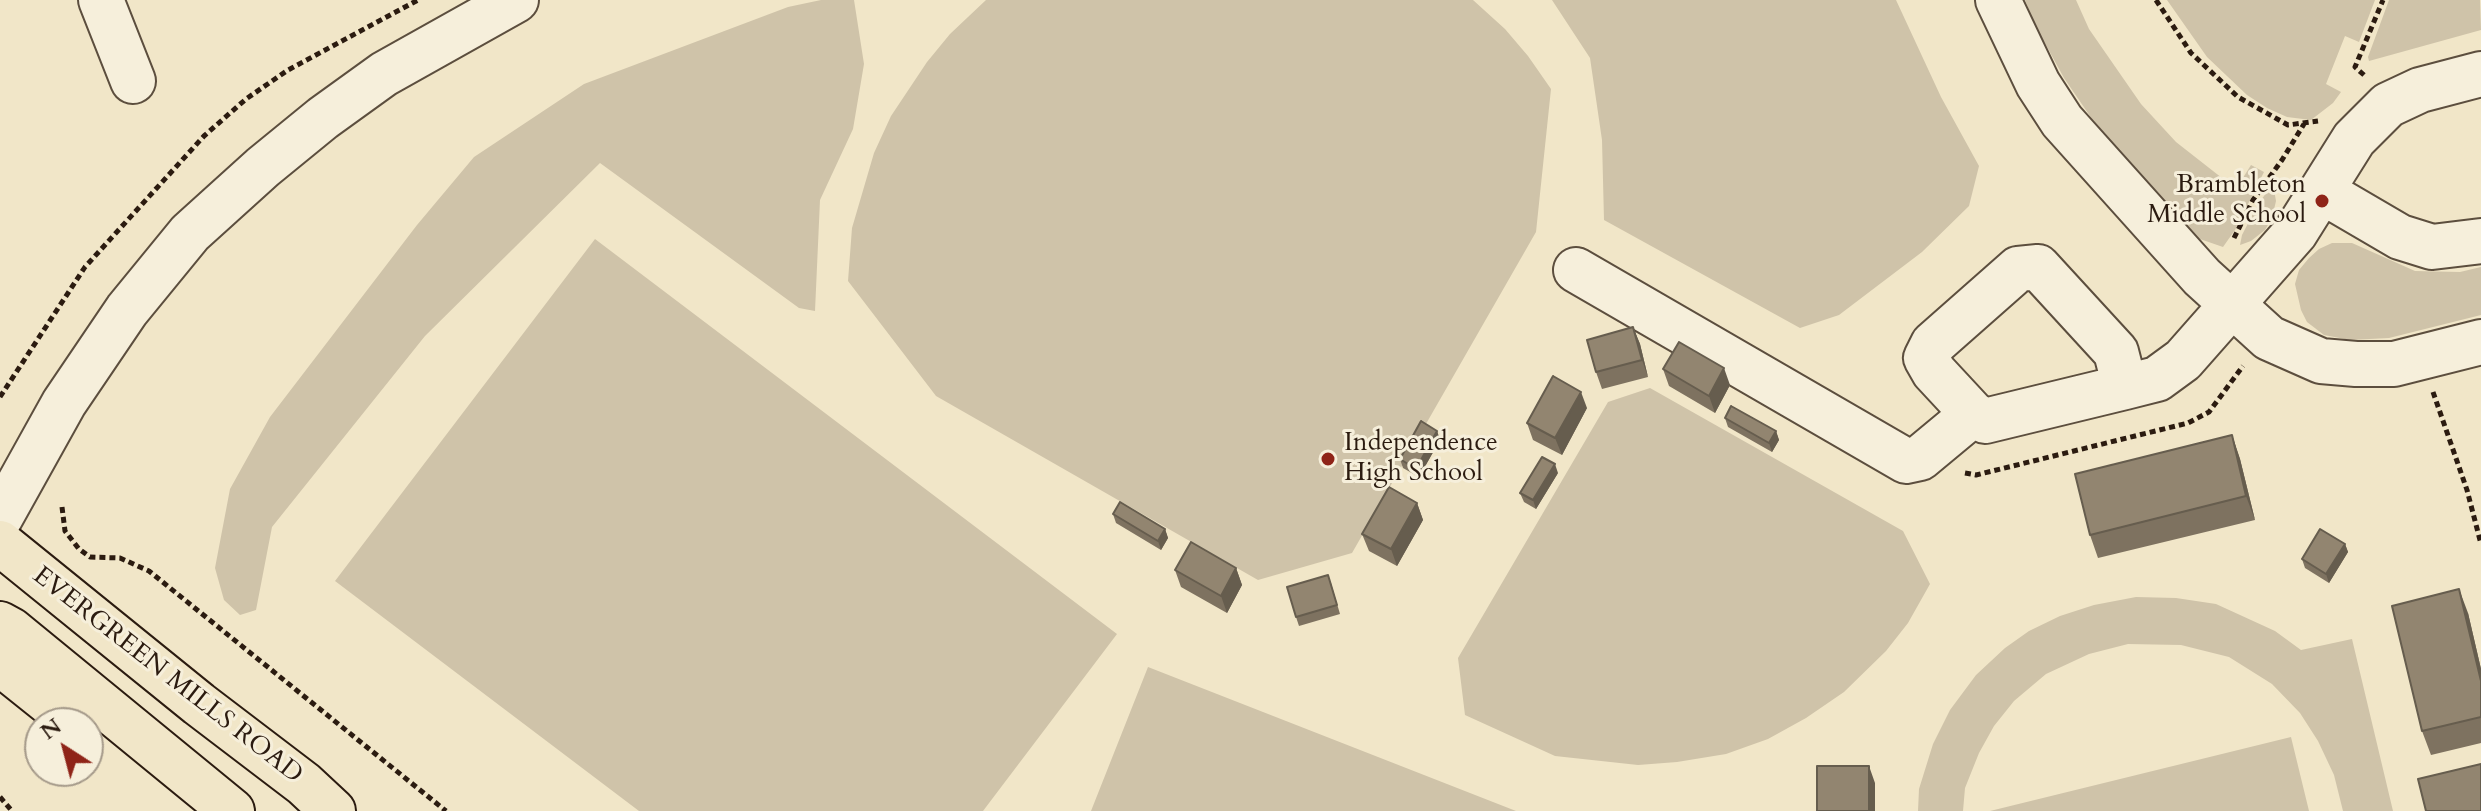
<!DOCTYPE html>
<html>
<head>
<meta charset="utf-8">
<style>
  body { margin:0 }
  #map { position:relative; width:2481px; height:811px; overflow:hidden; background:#f1e6c8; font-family:Cardo,serif }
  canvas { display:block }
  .north { position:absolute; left:24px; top:707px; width:80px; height:80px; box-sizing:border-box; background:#f6efdb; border:2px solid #a59a8a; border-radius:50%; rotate:324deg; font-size:22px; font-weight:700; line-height:32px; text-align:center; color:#2b1b10 }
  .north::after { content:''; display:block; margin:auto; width:28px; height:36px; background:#8f2418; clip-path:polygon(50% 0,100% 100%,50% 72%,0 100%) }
</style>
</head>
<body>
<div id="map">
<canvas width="2481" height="811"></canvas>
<div class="north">N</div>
</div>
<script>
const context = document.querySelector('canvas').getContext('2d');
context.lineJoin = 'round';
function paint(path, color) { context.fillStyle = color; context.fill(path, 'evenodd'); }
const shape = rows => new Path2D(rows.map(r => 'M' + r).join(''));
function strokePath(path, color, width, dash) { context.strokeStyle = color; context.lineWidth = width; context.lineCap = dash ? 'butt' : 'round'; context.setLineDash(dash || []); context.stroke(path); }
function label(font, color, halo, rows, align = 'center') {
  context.font = font + ' Cardo,serif'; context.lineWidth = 6; context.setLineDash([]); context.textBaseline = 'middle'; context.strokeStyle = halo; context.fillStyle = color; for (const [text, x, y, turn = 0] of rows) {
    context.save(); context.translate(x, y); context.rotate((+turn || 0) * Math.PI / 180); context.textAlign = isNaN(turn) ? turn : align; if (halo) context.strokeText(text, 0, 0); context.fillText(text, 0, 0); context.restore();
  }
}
paint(shape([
  [821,0,854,0,864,64,853,129,820,200,815,311,799,308,600,163,425,336,272,527,256,610,240,615,224,600,215,568,230,489,270,417,417,225,474,157,584,84,788,7],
  [986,0,1473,0,1505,29,1528,56,1551,89,1536,232,1352,553,1258,580,936,396,848,281,852,228,874,153,891,116,927,62,950,34],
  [1552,0,1896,0,1941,97,1979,166,1969,206,1922,252,1839,315,1800,328,1604,220,1602,140,1590,58],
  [2025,0,2076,0,2089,29,2141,104,2176,142,2236,189,2251,165,2264,172,2235,230,2223,247,2197,238,2092,119,2064,78,2035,25],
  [2167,0,2375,0,2359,42,2345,36,2326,84,2341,92,2333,103,2311,120,2287,117,2267,108,2247,95,2207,57],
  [2389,0,2480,0,2481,30,2369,61,2368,57],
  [2273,184,2276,201,2272,218,2265,230,2251,241,2240,245,2242,235,2258,204],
  [595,239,1117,634,983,811,639,811,335,581],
  [2332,243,2352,243,2415,271,2460,272,2481,267,2481,315,2389,338,2350,340,2324,335,2307,322,2301,310,2295,284,2299,270,2309,258,2319,249],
  [1650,388,1903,531,1930,584,1908,623,1886,651,1844,692,1806,718,1768,739,1726,754,1677,762,1638,765,1555,756,1465,715,1458,658,1608,402],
  [2136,597,2176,598,2216,604,2275,631,2301,650,2352,639,2393,811,2343,811,2334,775,2318,741,2300,713,2272,684,2229,657,2181,645,2128,644,2089,654,2046,674,2014,701,1994,726,1979,753,1965,788,1963,811,1918,811,1919,789,1933,744,1950,710,1976,675,2005,648,2029,631,2060,616,2094,605],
  [1148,667,1516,811,1091,811],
  [2291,737,2309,811,1990,811]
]), '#cfc3a9');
const minor = shape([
  [101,0,133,81],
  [1998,0,2038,84,2062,121,2202,277,2269,338,2321,361,2356,364,2394,364,2481,342],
  [2323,192,2400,237,2432,247,2481,241],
  [1576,270,1906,461,1920,458,1973,414],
  [2125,387,2116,352,2038,267,2018,269,1933,344,1926,358,1934,372,1973,414,1985,421,2125,387,2157,379,2183,360,2295,233,2354,139,2388,105,2420,90,2481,74],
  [0,518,64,403,127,310,190,233,263,167,323,118,384,74,516,0]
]);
const major = shape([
  [0,543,199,704,304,784,333,811],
  [0,624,11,630,232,811],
  [0,663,75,723]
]);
strokePath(minor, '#5c4e3e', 48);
strokePath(major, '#2b1b10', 48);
strokePath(shape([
  [2156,0,2191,53,2238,97,2288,125,2318,121],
  [2364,75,2355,67,2383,0],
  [2234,238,2253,200,2282,160,2304,124],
  [2433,392,2467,490,2481,544],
  [0,397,85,267,204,136,246,99,288,70,418,0],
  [1965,473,1976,475,2188,423,2209,412,2243,366],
  [62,507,65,531,79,549,90,557,120,558,149,571,446,811],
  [0,797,12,811]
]), '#2b1b10', 5, [6, 4]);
strokePath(minor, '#f6efdb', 44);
strokePath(major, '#f1e6c8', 44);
paint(shape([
  [1633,327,1640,344,1648,377,1602,389,1596,372],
  [1663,369,1730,385,1715,413,1669,386],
  [1587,408,1562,455,1533,440,1527,423],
  [1725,418,1776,431,1779,440,1772,452,1728,427],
  [1437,431,1440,440,1419,477,1403,468,1400,459],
  [2232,435,2240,459,2255,520,2098,558,2090,535],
  [1558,473,1536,509,1524,502,1520,493],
  [1417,503,1423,520,1397,566,1369,551,1362,534],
  [1113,514,1165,529,1168,538,1161,550,1116,523],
  [2345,544,2348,552,2329,583,2305,568,2302,559],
  [1236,568,1242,585,1227,613,1181,587,1175,570],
  [1331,583,1340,614,1299,626,1296,617],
  [2468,613,2481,669,2481,743,2431,755,2422,731]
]), '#7e7260');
paint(shape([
  [1633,327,1640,344,1648,377,1642,360],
  [1724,368,1730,385,1715,413,1709,396],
  [1581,392,1587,408,1562,455,1555,438],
  [1437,431,1440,440,1419,477,1416,469],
  [1776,431,1779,440,1772,452,1769,443],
  [2232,435,2240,459,2255,520,2246,496],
  [1555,464,1558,473,1536,509,1533,500],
  [1417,503,1423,520,1397,566,1391,549],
  [1165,529,1168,538,1161,550,1158,541],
  [2345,544,2348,552,2329,583,2326,574],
  [1236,568,1242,585,1227,613,1221,596],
  [2459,589,2468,613,2481,669,2481,681],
  [1869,766,1875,783,1875,811,1869,811]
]), '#665d4e');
const building = shape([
  [1633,327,1642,360,1596,372,1587,340,1633,327],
  [1679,342,1724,368,1709,396,1663,369,1679,342],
  [1553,376,1581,392,1555,438,1527,423,1553,376],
  [1731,406,1776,431,1769,443,1725,418,1731,406],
  [1421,421,1437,431,1416,469,1400,459,1421,421],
  [2232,435,2246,496,2090,535,2075,474,2232,435],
  [1542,457,1555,464,1533,500,1520,493,1542,457],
  [1389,487,1417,503,1391,549,1362,534,1389,487],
  [1120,502,1165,529,1158,541,1113,514,1120,502],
  [2320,529,2345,544,2326,574,2302,559,2320,529],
  [1191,542,1236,568,1221,596,1175,570,1191,542],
  [1328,575,1337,605,1296,617,1287,587,1328,575],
  [2459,589,2481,681,2481,717,2422,731,2392,606,2459,589],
  [2481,764,2481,811,2426,811,2418,779,2481,764],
  [1817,766,1869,766,1869,811,1817,811,1817,766]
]);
paint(building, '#928570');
strokePath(building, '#665d4e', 2);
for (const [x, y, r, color] of [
  [2322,201,8,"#8f2418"],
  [1328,459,8,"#8f2418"]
]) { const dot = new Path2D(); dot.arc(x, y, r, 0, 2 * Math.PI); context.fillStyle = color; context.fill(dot); strokePath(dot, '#f6efdb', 3); }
label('26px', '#2b1b10', '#f6efdb', [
  ["Brambleton",2306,186],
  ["Middle School",2306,216],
  ["Independence",1344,444,"left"],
  ["High School",1344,474,"left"]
], 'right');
label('26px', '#2b1b10', '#f6efdb', [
  ["EVERGREEN MILLS ROAD",167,676,38]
]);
</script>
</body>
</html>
